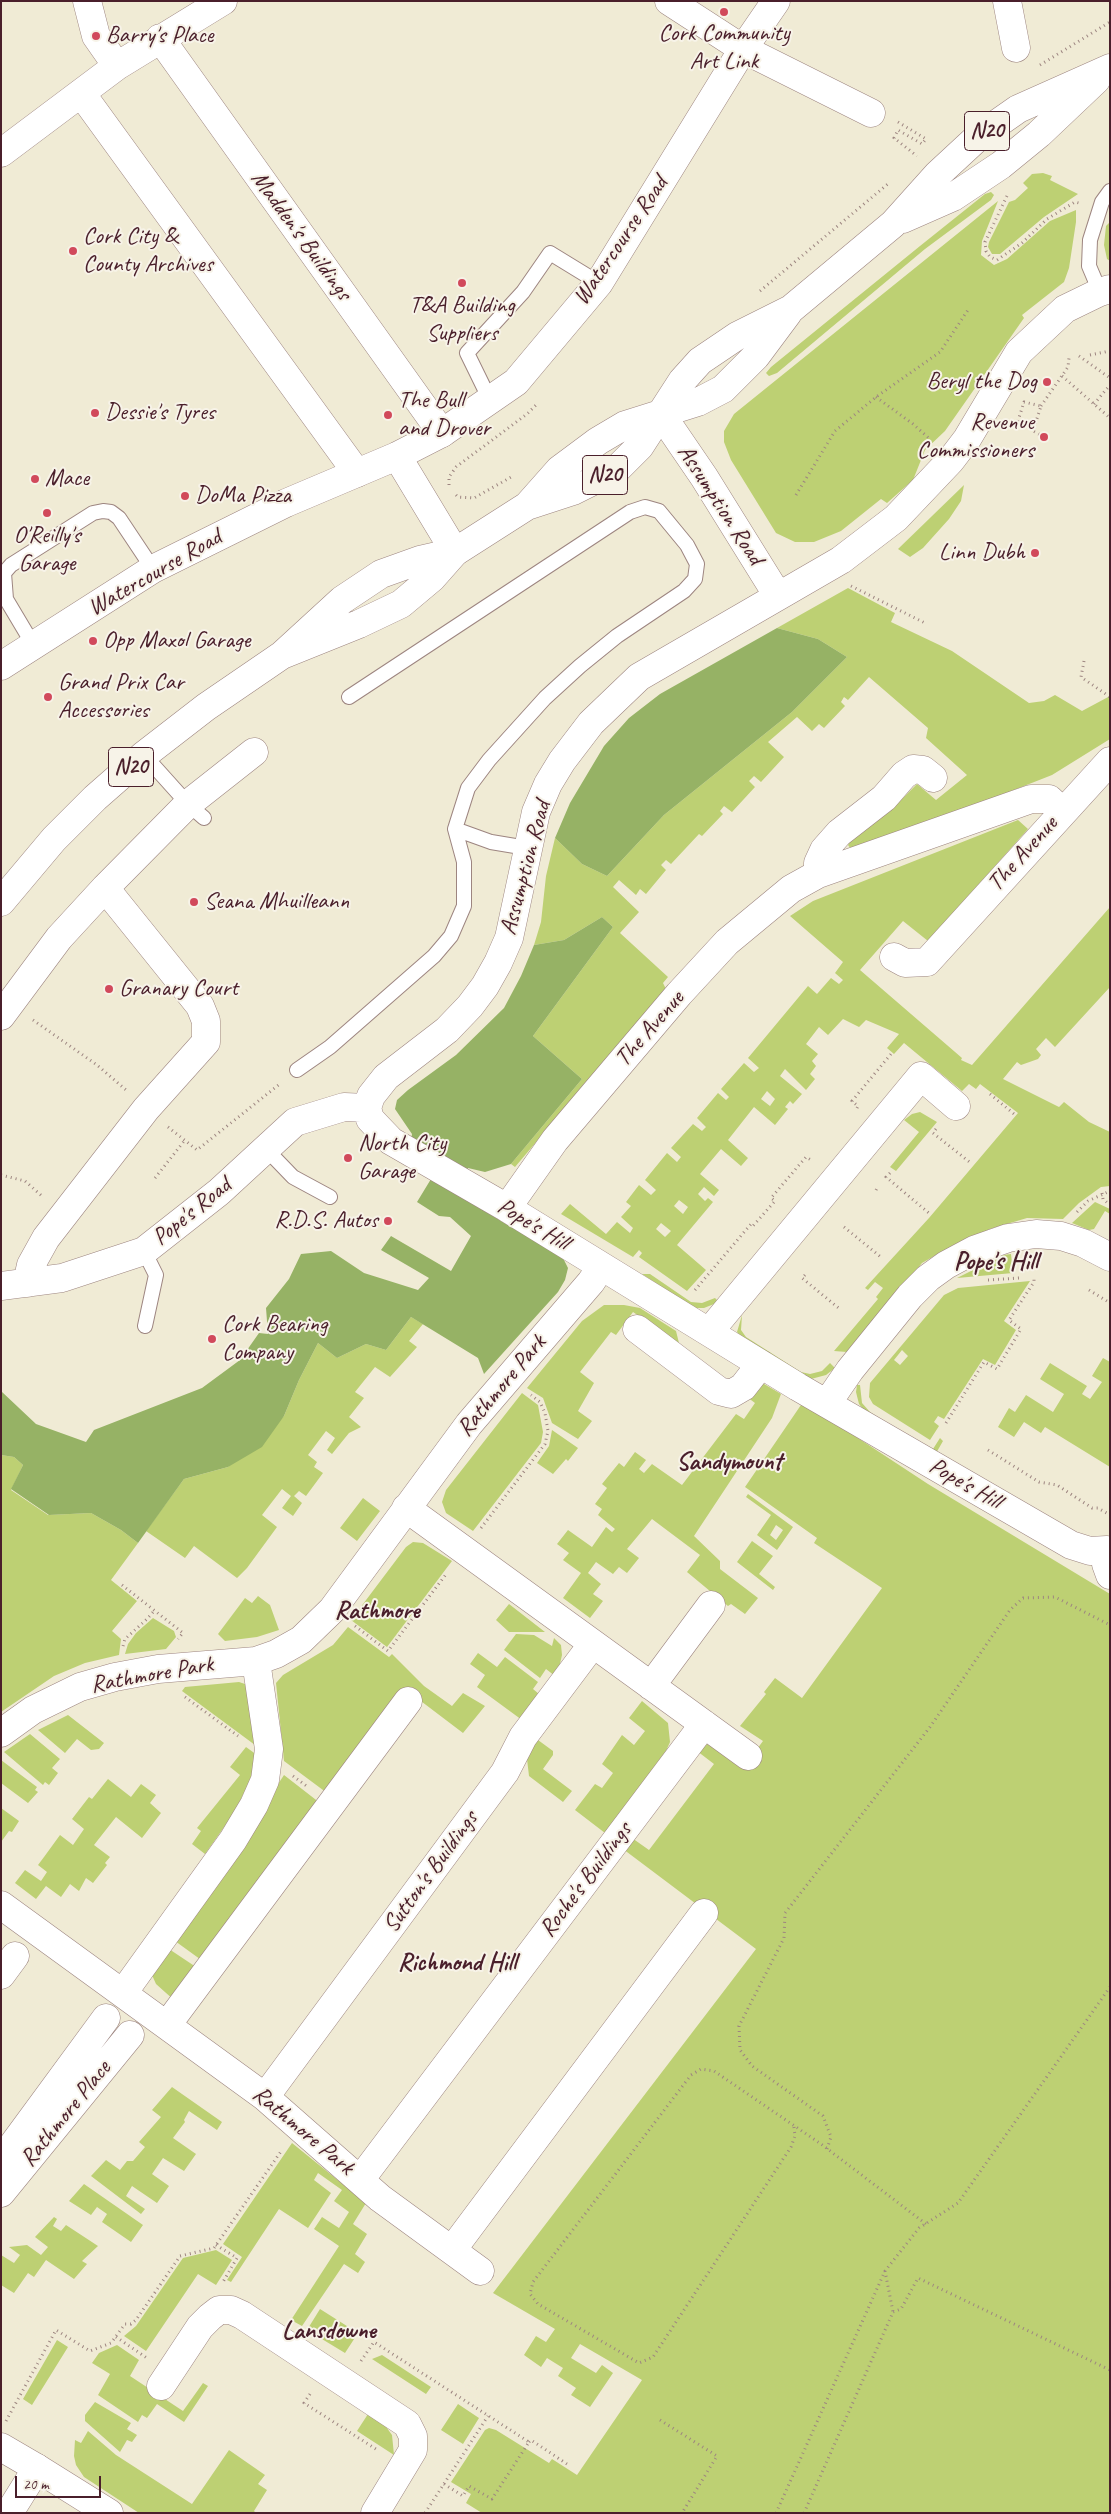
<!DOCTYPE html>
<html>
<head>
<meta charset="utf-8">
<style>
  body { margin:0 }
  #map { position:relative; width:1111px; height:2514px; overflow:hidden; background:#f0ebd5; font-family:Caveat,sans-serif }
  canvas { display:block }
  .frame { position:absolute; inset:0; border:2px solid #4a1f2b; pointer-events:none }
  .scale { position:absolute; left:15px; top:2476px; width:86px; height:22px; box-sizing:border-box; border:2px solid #4a1f2b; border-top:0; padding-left:6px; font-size:15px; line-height:18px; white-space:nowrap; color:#4a1f2b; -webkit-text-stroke:4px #f7f3e8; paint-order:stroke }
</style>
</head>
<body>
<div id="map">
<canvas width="1111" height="2514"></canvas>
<div class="frame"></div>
<div class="scale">20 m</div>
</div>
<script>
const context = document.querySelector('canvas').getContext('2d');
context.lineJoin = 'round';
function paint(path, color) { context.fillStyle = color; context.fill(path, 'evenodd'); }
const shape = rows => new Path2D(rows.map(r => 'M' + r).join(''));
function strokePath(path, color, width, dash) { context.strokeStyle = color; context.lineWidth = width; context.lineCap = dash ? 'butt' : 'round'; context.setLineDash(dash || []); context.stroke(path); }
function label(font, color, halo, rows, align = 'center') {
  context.font = font + ' Caveat,sans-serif'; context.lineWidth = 4; context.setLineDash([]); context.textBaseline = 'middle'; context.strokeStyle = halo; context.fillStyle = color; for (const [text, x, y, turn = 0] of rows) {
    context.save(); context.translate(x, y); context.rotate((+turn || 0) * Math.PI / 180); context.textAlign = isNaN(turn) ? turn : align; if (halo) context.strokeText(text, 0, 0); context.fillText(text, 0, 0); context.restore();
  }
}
paint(shape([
  [1043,173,1052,176,1050,180,1078,194,1044,217,1000,254,992,254,988,247,989,242,1009,202,1015,200,1028,188,1023,183,1032,174],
  [991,192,994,195,991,200,925,249,777,373,769,376,766,373,771,367,920,246,985,194],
  [998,201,982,241,981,255,994,265,1007,259,1050,221,1076,210,1076,222,1069,268,1064,282,1022,315,1024,318,945,431,925,450,913,480,887,503,881,499,841,531,814,542,795,542,776,533,731,460,724,442,724,431,734,414],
  [1110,222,1110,261,1107,259,1104,245,1106,226],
  [964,485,961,501,949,519,923,548,910,557,898,549],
  [848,588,895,613,891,622,952,651,1029,703,1044,701,1055,695,1082,711,1110,696,1110,739,1052,775,935,821,851,849,848,845,852,839,891,810,917,784,936,800,967,775,926,738,928,728,869,677,848,700,844,697,841,702,845,706,824,728,819,724,812,731,797,717,768,742,784,757,761,782,754,776,749,781,755,787,732,812,724,806,720,811,723,814,702,836,699,834,671,864,666,860,661,865,666,870,646,894,640,889,636,895,619,880,613,887,639,912,620,933,668,977,663,983,666,989,515,1167,511,1164,582,1079,533,1036,613,927,602,917,564,940,534,945,541,922,546,876,555,838,582,864,607,876,664,815,792,712,847,657,818,639,777,628],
  [1018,820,1028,829,928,941,903,921,860,970,962,1058,961,1060,972,1065,1110,907,1110,987,1055,1047,1046,1038,1036,1049,1041,1055,1038,1059,1021,1065,1017,1062,1003,1079,1059,1107,1064,1102,1089,1122,1110,1132,1110,1186,1101,1187,1079,1203,1063,1219,1027,1218,990,1229,936,1255,922,1263,847,1352,834,1351,878,1299,876,1297,883,1288,875,1282,868,1290,865,1288,929,1218,1018,1113,980,1084,976,1089,969,1084,962,1091,904,1043,894,1054,887,1048,899,1034,866,1020,859,1027,843,1019,828,1035,819,1027,806,1044,818,1054,812,1061,816,1066,810,1074,815,1079,806,1090,785,1069,780,1076,802,1094,793,1104,790,1101,785,1107,788,1109,775,1125,754,1107,728,1140,748,1158,741,1166,721,1149,700,1174,719,1190,714,1196,704,1187,698,1194,705,1201,708,1198,713,1202,677,1245,706,1270,687,1291,639,1257,642,1253,639,1250,633,1257,561,1214,570,1204,606,1234,617,1222,630,1233,633,1228,621,1217,631,1206,626,1202,639,1185,651,1195,656,1190,645,1180,667,1153,677,1162,681,1157,671,1148,693,1124,702,1131,706,1127,697,1118,718,1093,726,1100,729,1097,721,1089,744,1063,754,1072,759,1068,748,1058,808,986,817,994,831,978,839,984,843,980,835,973,843,962,790,916,813,901],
  [767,1091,775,1099,770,1106,761,1099],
  [679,1200,688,1207,683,1214,674,1206],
  [661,1223,671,1231,665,1237,656,1229],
  [920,1112,937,1122,896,1171,890,1167,919,1132,904,1120,912,1114],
  [1095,1202,1110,1209,1110,1214,1105,1211,1094,1229,1089,1230,1072,1223],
  [1011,1254,1013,1273,957,1278,1003,1255],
  [642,1274,650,1274,691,1302,702,1303,715,1298,719,1302,704,1308,694,1308],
  [1030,1281,1004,1321,1016,1330,995,1365,983,1359,944,1419,938,1416,934,1422,939,1426,930,1440,873,1404,869,1397,870,1383,944,1295,958,1288],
  [902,1350,908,1356,900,1365,894,1360],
  [604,1305,624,1305,640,1308,676,1331,679,1343,633,1312,616,1335,611,1332,580,1372,594,1383,578,1411,592,1421,578,1439,552,1423,543,1398,527,1388,582,1321],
  [742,1315,741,1330,746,1337,801,1372,810,1374,822,1371,830,1363,835,1368,826,1375,811,1379,800,1376,743,1340,737,1332],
  [411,1317,423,1324,409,1341,417,1347,390,1377,375,1367,355,1392,364,1398,349,1417,361,1427,349,1433,332,1454,327,1450,335,1438,326,1431,308,1455,317,1462,314,1467,323,1473,306,1496,299,1491,294,1496,302,1503,293,1516,282,1508,291,1496,282,1489,262,1515,277,1527,247,1568,237,1578,194,1546,185,1558,146,1531,184,1479,228,1467,284,1416,299,1380,318,1343,337,1358,366,1344,386,1350],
  [1103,1358,1110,1362,1110,1467,1045,1427,1041,1433,1024,1422,1014,1437,998,1427,1009,1408,1015,1412,1026,1395,1053,1412,1064,1394,1040,1379,1050,1363,1087,1386,1082,1394,1090,1399,1102,1382,1092,1376],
  [759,1381,781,1394,772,1418,694,1536,720,1561,720,1569,758,1598,745,1614,731,1604,728,1606,687,1572,700,1555,652,1519,627,1549,639,1558,627,1573,619,1567,613,1574,596,1562,588,1573,601,1584,593,1594,603,1601,590,1618,563,1598,581,1573,563,1560,569,1553,557,1544,568,1530,592,1547,606,1527,612,1532,615,1529,598,1515,602,1509,595,1504,607,1488,602,1484,619,1463,624,1467,635,1452,646,1460,639,1469,644,1473,652,1464,682,1485,736,1414,744,1419,755,1403,747,1397],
  [857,1385,860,1385,862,1403,870,1412,891,1426,933,1449,940,1438,943,1441,935,1455,868,1415,859,1404,856,1392],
  [522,1393,538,1405,543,1432,541,1443,473,1531,446,1513,442,1502,446,1490],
  [803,1402,928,1484,1110,1594,1110,2513,482,2513,466,2503,471,2494,451,2482,485,2430,489,2428,496,2430,549,2463,552,2459,577,2475,642,2380,580,2344,571,2358,596,2373,602,2365,613,2373,590,2407,571,2395,576,2388,558,2376,563,2368,547,2358,541,2367,524,2355,536,2336,546,2342,555,2329,493,2293,756,1949,623,1849,632,1838,649,1850,714,1764,697,1751,699,1748,708,1744,725,1750,746,1764,763,1741,740,1726,766,1694,764,1692,775,1678,802,1698,882,1588,814,1543,817,1538,745,1487],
  [552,1430,578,1448,568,1461,566,1459,553,1474,537,1463,549,1446],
  [1,1455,14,1457,23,1465,11,1490,48,1515,91,1513,121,1530,138,1543,111,1580,137,1601,112,1631,121,1639,119,1655,85,1663,54,1676,1,1712],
  [748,1494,793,1527,777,1550,757,1535,771,1515,746,1497],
  [776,1525,783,1530,776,1540,770,1535],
  [363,1498,380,1511,357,1541,340,1528],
  [752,1541,773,1556,759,1574,775,1587,773,1590,737,1562],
  [413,1542,423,1543,452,1561,387,1647,351,1620,406,1547],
  [258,1596,270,1605,279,1630,257,1637,225,1641,218,1634,245,1598,252,1603],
  [509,1604,545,1632,509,1632,496,1620],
  [153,1618,174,1631,176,1637,166,1649,125,1654,128,1644,136,1633],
  [348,1627,389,1657,392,1654,424,1686,452,1706,463,1693,485,1706,463,1733,405,1689,327,1793,284,1761,276,1683,283,1675,333,1645],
  [516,1634,534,1635,552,1646,554,1638,561,1645,562,1655,559,1668,555,1676,546,1669,540,1678,504,1650],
  [478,1653,497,1667,505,1657,538,1682,533,1689,539,1694,522,1720,477,1687,485,1675,470,1664],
  [239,1682,248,1685,255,1745,182,1691,185,1687],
  [642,1701,668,1723,670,1742,666,1751,605,1833,575,1810,595,1784,602,1788,613,1773,602,1764,622,1735,634,1745,645,1731,629,1718],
  [68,1715,104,1743,99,1749,91,1750,77,1739,65,1753,38,1730],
  [30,1734,60,1759,52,1768,58,1773,49,1785,45,1782,43,1785,4,1752],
  [538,1740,553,1751,553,1755,543,1769,572,1791,563,1802,529,1776,527,1759,530,1749],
  [246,1747,257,1755,251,1779,234,1813,205,1854,192,1844,201,1831,197,1828,240,1775,230,1767],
  [1,1760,37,1787,35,1790,38,1792,28,1803,1,1783],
  [284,1775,320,1803,204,1962,175,1941],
  [108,1779,131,1797,141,1784,156,1795,150,1803,161,1813,142,1838,116,1817,94,1845,110,1857,105,1863,107,1865,93,1883,86,1878,79,1891,70,1884,61,1897,46,1886,36,1899,15,1883,25,1870,41,1881,47,1872,38,1865,44,1857,60,1835,73,1845,84,1829,72,1819,89,1797,92,1799],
  [1,1808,19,1821,12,1832,9,1831,1,1842],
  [169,1949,199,1969,175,2001,156,1984,152,1975],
  [172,2087,222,2122,217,2130,189,2111,184,2120,185,2122,173,2138,196,2154,184,2171,163,2158,152,2174,169,2186,157,2203,132,2186,126,2196,145,2209,141,2214,91,2176,106,2160,120,2170,127,2161,133,2161,145,2147,139,2142,161,2117,152,2110],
  [292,2143,366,2203,353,2224,367,2234,355,2254,365,2262,358,2273,344,2264,302,2326,291,2320,339,2246,314,2229,322,2217,339,2228,349,2212,334,2201,342,2190,318,2173,314,2180,331,2193,308,2228,279,2209,231,2282,227,2280,242,2257,223,2244],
  [84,2184,143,2225,131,2242,102,2222,107,2214,97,2207,91,2215,69,2201],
  [54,2217,57,2219,53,2226,61,2231,66,2225,98,2246,82,2261,87,2264,74,2279,46,2260,34,2277,28,2273,14,2293,1,2285,1,2255,14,2263,20,2255,9,2247,27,2245,41,2255,48,2247,35,2237],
  [216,2250,232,2260,216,2285,198,2274,146,2351,124,2336,136,2326,183,2258],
  [320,2309,358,2333,345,2353,307,2330],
  [57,2340,68,2347,32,2405,23,2399],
  [117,2345,139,2360,130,2376,183,2411,203,2383,208,2386,184,2422,157,2404,147,2418,142,2415,138,2422,98,2395,110,2374,92,2363,99,2353],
  [382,2355,431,2387,426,2394,372,2359],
  [95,2402,131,2423,127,2429,137,2435,132,2442,127,2440,120,2452,85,2421,85,2415],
  [458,2404,479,2418,463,2444,441,2430],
  [368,2414,384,2424,392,2435,394,2455,357,2431],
  [88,2431,116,2455,192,2504,229,2450,265,2475,258,2484,267,2490,254,2511,256,2513,139,2513,84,2477,76,2465,74,2456,75,2440,81,2443]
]), '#bdd073');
paint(shape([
  [777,628,818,639,847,657,792,712,664,815,607,876,582,864,555,838,570,803,604,746,629,718,660,694],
  [602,917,613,927,533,1036,582,1079,511,1164,485,1172,468,1168,466,1173,411,1139,412,1134,395,1109,397,1100,408,1090,456,1055,504,1008,521,976,534,945,564,940],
  [431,1179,563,1258,568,1268,565,1280,558,1292,484,1374,478,1358,411,1317,386,1350,366,1344,337,1358,318,1343,299,1380,284,1416,262,1447,228,1467,184,1479,138,1543,121,1530,91,1513,49,1515,11,1489,23,1465,14,1457,1,1455,1,1391,36,1424,86,1442,94,1430,202,1388,240,1360,259,1333,268,1334,266,1308,289,1279,301,1254,331,1251,364,1273,418,1290,429,1278,381,1250,391,1236,451,1271,471,1236,450,1217,439,1216,417,1202]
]), '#96b265');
const lane = shape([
  [1100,292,1089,266,1090,240,1102,202,1110,191],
  [490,400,467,353,523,292,550,253,599,283],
  [34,646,6,599,4,573,11,565,93,513,103,511,111,512,119,518,153,569],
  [144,755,188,804,204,818],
  [455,829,491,842,527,848],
  [297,1070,330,1047,434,956,451,936,464,906,464,862,455,829,468,788,489,760,545,698,580,666,617,636,684,591,695,579,697,564,687,545,659,511,645,507,630,512,349,697],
  [266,1149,293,1177,330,1197],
  [144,1251,156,1275,145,1326]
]);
const street = shape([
  [87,1,96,36,117,66],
  [669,1,743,49,871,113],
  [1007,1,1016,48],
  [160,38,442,433],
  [81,93,357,473],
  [1,153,117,66,223,1],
  [661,414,704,477,778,596],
  [818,874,818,863,824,850,839,833,884,798,904,775,913,769,923,770,933,778],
  [894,957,905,963,927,962,1110,761],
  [1,1016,59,938,105,888,188,804,254,752],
  [367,1108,371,1096,386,1077,447,1030,470,1006,485,986,498,963,509,938,536,812,548,784,562,761,591,723,639,677,841,560,896,518,951,460,967,439,1019,352,1065,309,1100,292,1110,289],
  [367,1108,370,1119,391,1141,507,1208,798,1387,1071,1545,1090,1551,1107,1550,1106,1564,1110,1575],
  [507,1208,555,1140,679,994,727,942,791,889,818,874,1031,799,1049,799,1062,811],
  [27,1283,31,1265,46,1238,146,1109,206,1042,206,1021,200,1006,105,888],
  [1,1286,62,1278,144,1251,219,1192,295,1122,344,1107,367,1108],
  [637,1329,719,1391,731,1394,743,1387,761,1364],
  [709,1332,921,1076,956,1106],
  [828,1402,850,1370,910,1296,928,1278,946,1265,974,1250,1008,1238,1036,1234,1061,1236,1083,1243,1110,1257],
  [406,1508,748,1756],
  [651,1686,711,1605],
  [1,1733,33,1710,80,1687,115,1677,158,1669,256,1661,276,1654,301,1640,332,1610,469,1424,591,1282,601,1267],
  [1,1905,265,2097,380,2198,480,2271],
  [1,1975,15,1956],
  [123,1993,233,1840,254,1805,265,1780,269,1749,256,1661],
  [167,2025,408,1701],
  [265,2097,505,1772,523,1737,592,1645],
  [1,2161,106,2018],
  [360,2180,704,1724],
  [1,2193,130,2035],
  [452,2250,704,1913],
  [161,2386,200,2327,210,2317,219,2310,231,2310,242,2315,407,2424,413,2436,413,2450,375,2513],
  [1,2447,37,2468]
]);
const secondary = shape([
  [397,456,455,552],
  [1,666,153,569,286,503,397,456,442,433,516,382,599,283,743,49,776,1],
  [9,2513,37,2468,109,2513]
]);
const highway = shape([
  [903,219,953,197,1001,165,1039,134,1096,80],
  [528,505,559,470,598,441,625,425,698,402,723,389,756,356,788,313],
  [282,655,359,624,401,604,432,578,455,552,527,506,573,491,617,469,640,446,682,381,700,361,737,336,791,309,893,224,937,175,978,137,1018,109,1110,68],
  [1,902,54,839,95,798,144,755,206,707,282,655,342,600,381,574,420,560,455,552]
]);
strokePath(lane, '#9d8580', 16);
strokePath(street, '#9d8580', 29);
strokePath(secondary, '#9d8580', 29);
strokePath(highway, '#9d8580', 29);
strokePath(shape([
  [1040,65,1110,22],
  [898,122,926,139,922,144,898,130,894,138,917,156],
  [1007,196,985,242,986,251,990,257,997,260,1022,243,1047,219,1075,202,1079,203],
  [760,291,889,183],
  [1090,355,1110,351],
  [1079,356,1110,378],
  [1062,376,1110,418],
  [876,397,913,424,931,440],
  [1094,404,1110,385],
  [1041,406,1068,367,1069,358],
  [1010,423,1017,424,1024,402,1041,406,1033,431,1044,437],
  [449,485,449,477,456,467,527,414,536,405],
  [456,495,458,497,474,498,513,476],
  [796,495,835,431,876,397,940,352,968,310],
  [851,586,927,624],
  [1084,661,1081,677,1110,697],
  [33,1020,97,1065,126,1090],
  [990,1094,1014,1114],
  [857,1108,858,1106,852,1101,891,1054],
  [168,1127,197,1150,281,1083],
  [936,1129,933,1133,972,1164],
  [890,1173,886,1177,930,1214],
  [1,1175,25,1181,43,1197],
  [155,1178,185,1140],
  [876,1190,877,1188],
  [1102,1193,1103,1199,1110,1205],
  [1077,1212,1088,1201,1110,1191],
  [844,1227,882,1258],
  [805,1275,802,1278,841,1310],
  [988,1280,1019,1278],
  [695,1290,751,1224,753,1226,775,1201,771,1198,806,1157,813,1161],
  [1089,1290,1110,1303],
  [946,1423,984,1362,997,1369,1021,1329,1009,1320,1034,1282,1034,1276],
  [988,1450,1039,1482,1057,1485,1092,1508,1098,1508,1110,1515],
  [481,1528,545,1444,548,1431,545,1413,540,1402,531,1395],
  [122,1585,183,1633,178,1639],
  [355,1626,388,1651,447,1573],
  [123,1646,125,1639,147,1619,154,1611],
  [185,1697,238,1736],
  [293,1776,308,1787],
  [794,2127,795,2136,791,2147,653,2357,639,2363,538,2304,530,2294,533,2282,691,2075,701,2069,714,2071,821,2144,926,2224],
  [827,2149,831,2137,823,2116,752,2066,740,2050,739,2026,784,1938,785,1913,930,1727,1010,1610,1023,1598,1055,1597,1110,1625],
  [216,2245,237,2258,223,2282],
  [885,2271,893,2312],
  [116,2337,147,2358],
  [361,2361,374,2342,529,2442,492,2499,469,2486,463,2496,444,2484],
  [310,2394,304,2403,379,2451],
  [660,2420,717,2456,682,2513],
  [6,2421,56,2330,90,2351,111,2343,125,2324,131,2324,136,2320,180,2256,214,2248,282,2150],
  [529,2442,531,2440,570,2466],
  [425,2513,488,2416],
  [776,2513,885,2271,919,2228,958,2203,1110,1987],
  [804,2513,893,2312,901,2309,918,2278,1110,2370]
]), '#9d8580', 3, [1, 4]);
strokePath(lane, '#fff', 14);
strokePath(street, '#fff', 28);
strokePath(secondary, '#fff', 28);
strokePath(highway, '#fff', 28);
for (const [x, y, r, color] of [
  [724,12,5,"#d1495b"],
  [96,36,5,"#d1495b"],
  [73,251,5,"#d1495b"],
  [462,283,5,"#d1495b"],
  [1047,382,5,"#d1495b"],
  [95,413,5,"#d1495b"],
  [388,415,5,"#d1495b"],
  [1044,437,5,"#d1495b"],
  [35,479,5,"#d1495b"],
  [185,496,5,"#d1495b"],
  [47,513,5,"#d1495b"],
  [1035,553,5,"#d1495b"],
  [93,641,5,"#d1495b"],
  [48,697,5,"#d1495b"],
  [194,902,5,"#d1495b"],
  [109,989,5,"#d1495b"],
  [348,1158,5,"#d1495b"],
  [388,1221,5,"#d1495b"],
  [212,1339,5,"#d1495b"]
]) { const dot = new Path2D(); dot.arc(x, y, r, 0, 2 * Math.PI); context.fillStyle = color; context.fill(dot); strokePath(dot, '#f7f3e8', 2); }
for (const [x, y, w] of [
  [987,131,45],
  [605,475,45],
  [131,767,45]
]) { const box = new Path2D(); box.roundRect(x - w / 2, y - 19.5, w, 39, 4); context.fillStyle = '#f7f3e8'; context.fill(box); strokePath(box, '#4a1f2b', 1); }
label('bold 22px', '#4a1f2b', null, [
  ["N20",987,131],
  ["N20",605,475],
  ["N20",131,767]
]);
label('24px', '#4a1f2b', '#f7f3e8', [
  ["Cork Community",724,34,"center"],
  ["Art Link",724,62,"center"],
  ["Barry's Place",106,36],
  ["Cork City &",83,237],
  ["County Archives",83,265],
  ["T&A Building",462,306,"center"],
  ["Suppliers",462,334,"center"],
  ["Beryl the Dog",1037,382,"right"],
  ["The Bull",398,401],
  ["and Drover",398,429],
  ["Dessie's Tyres",105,413],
  ["Revenue",1034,423,"right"],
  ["Commissioners",1034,451,"right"],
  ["Mace",45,479],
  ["DoMa Pizza",195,496],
  ["O'Reilly's",47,536,"center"],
  ["Garage",47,564,"center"],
  ["Linn Dubh",1025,553,"right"],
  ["Opp Maxol Garage",103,641],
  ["Grand Prix Car",58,683],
  ["Accessories",58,711],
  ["Seana Mhuilleann",204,902],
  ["Granary Court",119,989],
  ["North City",358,1144],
  ["Garage",358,1172],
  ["R.D.S. Autos",378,1221,"right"],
  ["Cork Bearing",222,1325],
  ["Company",222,1353]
], 'left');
label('24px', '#4a1f2b', '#f7f3e8', [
  ["Madden's Buildings",301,236,54],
  ["Watercourse Road",621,241,-56],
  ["Assumption Road",720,505,57],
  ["Watercourse Road",155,573,-30],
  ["The Avenue",1023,854,-48],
  ["Assumption Road",526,868,-75],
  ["The Avenue",650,1029,-49],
  ["Pope's Road",192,1212,-39],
  ["Pope's Hill",533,1225,31],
  ["Rathmore Park",502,1386,-50],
  ["Pope's Hill",965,1484,30],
  ["Rathmore Park",152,1675,-10],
  ["Sutton's Buildings",431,1872,-54],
  ["Roche's Buildings",586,1880,-53],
  ["Rathmore Place",66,2114,-51],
  ["Rathmore Park",303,2131,40]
]);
label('bold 25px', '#4a1f2b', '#f7f3e8', [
  ["Pope's Hill",996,1262],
  ["Sandymount",729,1462],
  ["Rathmore",377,1611],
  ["Richmond Hill",457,1963],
  ["Lansdowne",329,2331]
]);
</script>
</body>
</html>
